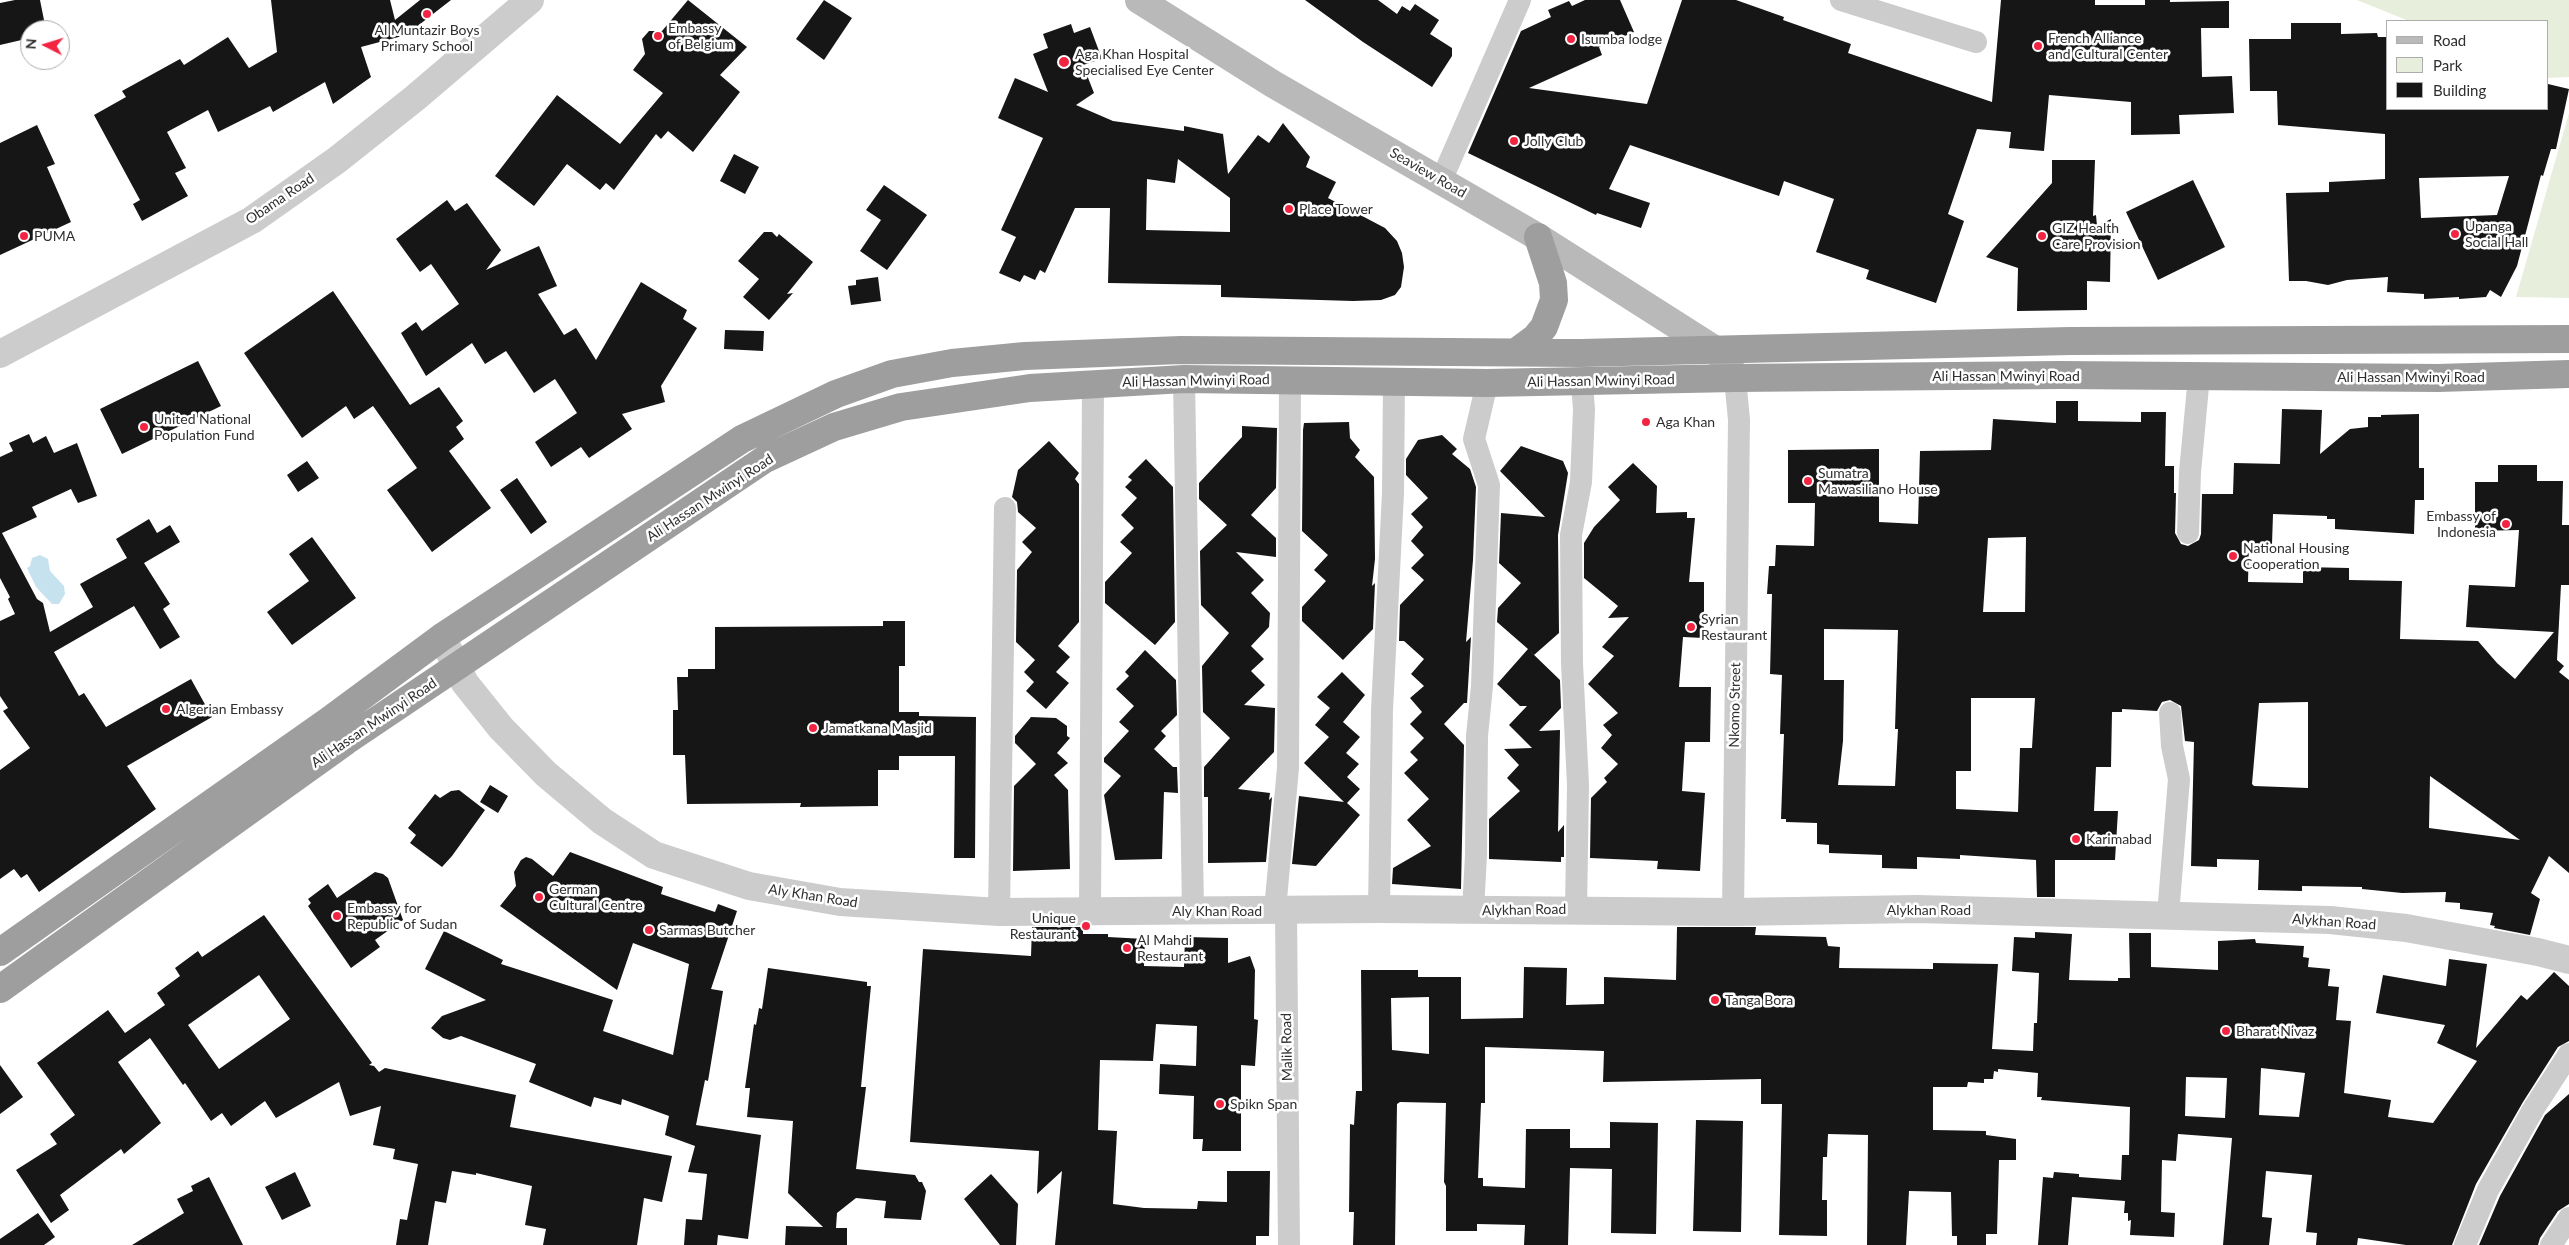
<!DOCTYPE html>
<html>
<head>
<meta charset="utf-8">
<style>
  body { margin:0 }
  #map { position:relative; width:2569px; height:1245px; overflow:hidden; background:#fff; font-family:Lato,sans-serif }
  canvas { display:block }
  .legend { position:absolute; left:2386px; top:20px; width:162px; height:90px; box-sizing:border-box; background:#fff; border:1px solid #acacac; margin:0; padding:6px 9px; list-style:none; font-size:15px; color:#2f2f2f }
  .legend li { display:flex; align-items:center; gap:10px; height:25px }
  .legend b { width:25px; border:1px solid #acacac }
  .north { position:absolute; left:20px; top:20px; width:50px; height:50px; box-sizing:border-box; background:#fff; border:1px solid #acacac; border-radius:50%; rotate:275deg; font-size:14px; font-weight:700; line-height:20px; text-align:center; color:#2f2f2f }
  .north::after { content:''; display:block; margin:auto; width:18px; height:22px; background:#f32441; clip-path:polygon(50% 0,100% 100%,50% 72%,0 100%) }
</style>
</head>
<body>
<div id="map">
<canvas width="2569" height="1245"></canvas>
<ul class="legend">
<li><b style="height:6px;background:#b9b9b9"></b>Road</li>
<li><b style="height:14px;background:#e7eedc"></b>Park</li>
<li><b style="height:14px;background:#161616"></b>Building</li>
</ul>
<div class="north">N</div>
</div>
<script>
const context = document.querySelector('canvas').getContext('2d');
context.lineJoin = 'round';
function paint(path, color) { context.fillStyle = color; context.fill(path, 'evenodd'); }
const shape = rows => new Path2D(rows.map(r => 'M' + r).join(''));
function strokePath(path, color, width, dash) { context.strokeStyle = color; context.lineWidth = width; context.lineCap = dash ? 'butt' : 'round'; context.setLineDash(dash || []); context.stroke(path); }
function label(font, color, halo, rows, align = 'center') {
  context.font = font + ' Lato,sans-serif'; context.lineWidth = 5; context.setLineDash([]); context.textBaseline = 'middle'; context.strokeStyle = halo; context.fillStyle = color; for (const [text, x, y, turn = 0] of rows) {
    context.save(); context.translate(x, y); context.rotate((+turn || 0) * Math.PI / 180); context.textAlign = isNaN(turn) ? turn : align; if (halo) context.strokeText(text, 0, 0); context.fillText(text, 0, 0); context.restore();
  }
}
paint(shape([
  [2357,0,2569,0,2569,77,2548,78,2548,21,2409,21],
  [2569,113,2569,298,2516,297]
]), '#e7eedc');
paint(shape([
  [40,555,48,559,50,571,64,586,65,594,59,604,52,604,36,587,27,568,30,566,32,558]
]), '#c7e2ef');
paint(shape([
  [15,0,40,0,46,30,30,30,30,38,0,45,0,3],
  [271,0,390,0,395,20,420,0,451,0,406,35,361,47,371,77,333,104,325,82,273,112,270,106,218,132,208,110,167,132,186,168,175,173,188,196,142,221,133,204,140,200,94,115,126,97,122,91,180,59,184,65,228,37,249,68,277,52],
  [688,0,747,47,720,75,740,92,693,152,668,131,661,139,656,134,614,190,606,183,600,190,567,164,534,206,495,176,557,95,620,144,663,93,633,70,645,54,642,39,649,31,662,31],
  [824,0,852,18,824,60,796,39],
  [1305,0,1378,0,1397,14,1402,6,1410,11,1415,4,1439,20,1430,34,1452,48,1452,56,1432,87,1363,42],
  [1585,0,1620,0,1634,32,1599,47,1602,55,1529,88,1647,104,1682,0,1736,0,1784,17,1783,20,1851,44,1848,53,1992,102,2001,0,2095,0,2095,5,2145,5,2145,0,2170,0,2170,2,2229,1,2229,28,2201,28,2202,77,2232,76,2234,113,2179,115,2180,134,2131,135,2131,102,2049,95,2044,151,2009,148,2011,132,1977,129,1948,214,1964,221,1936,303,1866,279,1869,270,1816,252,1834,199,1784,181,1779,196,1630,145,1609,189,1650,203,1641,228,1597,213,1596,215,1468,153,1521,31,1551,17,1548,10,1569,1,1572,6],
  [2291,23,2341,23,2341,34,2377,33,2378,37,2388,37,2388,109,2548,109,2548,84,2569,89,2556,149,2551,149,2543,176,2541,175,2517,266,2501,297,2490,290,2486,297,2459,299,2459,297,2424,299,2424,294,2387,292,2388,277,2347,280,2328,285,2306,281,2289,281,2286,193,2329,192,2329,182,2385,179,2385,134,2278,125,2277,91,2250,91,2249,39,2291,39],
  [2509,176,2497,215,2421,218,2419,178],
  [1071,24,1074,33,1090,27,1102,59,1083,65,1094,93,1076,105,1113,121,1184,131,1184,126,1223,134,1228,174,1258,135,1269,143,1283,123,1310,157,1306,167,1336,182,1328,198,1385,228,1397,241,1402,253,1404,267,1401,287,1395,295,1381,300,1353,301,1221,297,1221,285,1108,283,1110,208,1075,208,1045,273,1040,270,1035,280,1024,275,1020,282,999,273,1016,237,1001,230,1043,138,998,118,1015,78,1048,92,1033,54,1048,48,1043,34],
  [1178,159,1230,198,1230,232,1146,230,1147,179,1175,183],
  [37,125,55,164,47,167,71,222,0,255,0,143],
  [734,154,759,167,745,194,720,181],
  [2052,160,2095,160,2093,216,2096,215,2097,226,2111,219,2110,282,2087,281,2087,310,2017,311,2018,268,1986,257,2052,183],
  [2193,180,2225,247,2158,280,2126,212],
  [884,185,927,215,887,270,860,251,881,220,866,210],
  [447,200,455,211,467,203,501,250,486,270,539,246,557,286,538,294,564,335,576,328,596,360,641,282,687,310,683,319,697,328,661,386,665,402,622,414,632,429,589,458,581,447,551,467,535,442,577,413,555,379,534,393,506,351,485,364,472,343,426,376,401,333,416,322,422,331,459,304,431,264,420,272,396,239],
  [764,232,772,232,777,237,779,234,813,262,787,294,793,293,769,320,743,297,759,279,738,261],
  [878,277,881,301,851,305,848,286,856,285,856,280],
  [333,291,410,405,439,387,463,421,456,427,464,439,449,451,491,508,432,552,387,490,417,468,373,406,354,419,346,406,302,438,244,353],
  [725,330,764,331,763,351,724,349],
  [198,361,221,406,122,454,100,409],
  [2056,401,2078,401,2078,421,2141,422,2141,412,2166,412,2165,466,2174,466,2174,493,2176,493,2175,533,2181,544,2188,546,2199,540,2201,534,2202,494,2233,494,2234,463,2280,464,2282,409,2322,410,2320,454,2350,429,2368,427,2368,417,2381,417,2381,415,2419,414,2419,468,2424,468,2424,500,2415,500,2414,534,2335,529,2335,519,2327,519,2327,516,2273,514,2272,544,2249,543,2248,582,2303,583,2303,567,2349,568,2349,580,2402,581,2400,639,2478,641,2497,663,2515,679,2554,632,2466,627,2469,585,2515,587,2519,530,2475,531,2475,482,2498,482,2498,465,2537,465,2537,481,2563,481,2562,525,2569,525,2569,585,2561,585,2557,660,2564,666,2559,672,2569,680,2569,873,2549,856,2531,893,2540,899,2530,935,2494,928,2495,926,2490,925,2493,913,2460,909,2460,903,2445,902,2446,892,2402,893,2362,889,2362,887,2302,886,2302,891,2258,890,2259,860,2217,859,2217,867,2191,866,2194,742,2185,741,2181,706,2170,700,2162,702,2157,711,2122,709,2122,712,2112,712,2111,767,2096,767,2094,811,2118,811,2115,860,2055,860,2055,897,2037,897,2036,860,1960,855,1960,859,1917,857,1917,869,1882,868,1882,855,1829,853,1829,845,1817,844,1817,823,1786,822,1786,819,1781,819,1784,734,1780,734,1782,675,1770,674,1772,594,1767,594,1769,566,1775,566,1776,545,1814,546,1815,503,1788,503,1788,450,1879,449,1879,522,1918,524,1920,451,1991,450,1993,419,2056,423],
  [2026,537,2025,612,1983,612,1988,538],
  [1824,629,1898,630,1895,729,1898,729,1895,786,1838,785,1843,741,1844,680,1824,680],
  [1971,698,2035,698,2032,748,2020,748,2018,812,1956,809,1956,771,1971,771],
  [2308,702,2308,788,2254,786,2252,784,2259,703],
  [2430,776,2520,840,2429,828],
  [1349,422,1350,438,1360,450,1355,457,1374,477,1375,559,1372,586,1375,583,1373,629,1343,660,1302,621,1302,607,1326,581,1314,570,1328,555,1302,531,1303,430,1304,423],
  [1242,426,1277,428,1276,488,1251,515,1276,538,1276,557,1236,552,1264,580,1251,593,1270,613,1269,627,1251,646,1264,659,1251,671,1265,685,1244,705,1275,708,1274,752,1238,789,1270,793,1269,800,1272,797,1266,862,1208,863,1208,797,1204,797,1204,767,1230,738,1203,712,1202,666,1229,633,1201,605,1200,551,1227,525,1199,499,1199,483,1242,437],
  [29,434,33,443,46,436,54,453,77,443,97,496,78,503,71,489,32,507,37,517,2,533,37,599,43,603,50,632,93,607,80,584,127,558,116,539,149,519,157,533,170,525,180,542,144,563,170,604,163,609,180,637,160,649,134,606,54,652,79,696,84,693,106,727,191,679,212,717,127,766,156,809,39,892,27,874,21,878,14,869,0,879,0,770,30,748,3,711,8,708,0,696,0,621,15,614,8,599,10,597,0,578,0,457,13,451,9,443],
  [1442,435,1457,449,1452,454,1470,469,1476,487,1473,560,1466,642,1471,637,1467,703,1464,703,1444,724,1464,745,1461,889,1392,884,1393,868,1431,846,1407,820,1429,799,1404,773,1418,760,1410,752,1424,738,1410,724,1422,712,1410,698,1424,686,1411,674,1424,659,1404,641,1399,641,1400,605,1424,580,1411,568,1424,555,1411,541,1423,527,1411,514,1428,498,1406,475,1406,459,1418,440],
  [1049,441,1079,473,1075,479,1079,484,1079,622,1058,646,1070,657,1056,672,1069,683,1046,709,1026,691,1034,682,1024,672,1035,660,1016,642,1017,570,1032,552,1022,542,1036,528,1018,512,1017,502,1012,497,1018,470],
  [1521,446,1563,461,1568,473,1558,535,1559,633,1534,655,1530,651,1560,680,1561,708,1539,731,1560,730,1558,832,1564,825,1564,857,1561,857,1561,862,1489,859,1489,819,1520,791,1507,778,1519,765,1504,749,1532,748,1509,725,1527,706,1520,706,1497,684,1528,649,1497,622,1498,608,1521,583,1499,563,1501,513,1545,517,1500,471],
  [1146,459,1173,487,1175,622,1155,645,1105,603,1105,582,1132,553,1120,542,1134,528,1121,515,1137,498,1125,487,1132,480,1128,477],
  [307,461,319,478,298,492,287,475],
  [1633,463,1657,486,1656,513,1687,512,1687,518,1695,518,1689,582,1704,582,1704,638,1683,637,1679,687,1711,687,1710,742,1685,742,1682,791,1705,793,1700,871,1657,869,1658,861,1590,858,1591,798,1607,782,1604,778,1618,764,1601,748,1612,735,1603,725,1618,713,1588,684,1614,656,1602,647,1629,617,1608,618,1618,606,1584,578,1584,543,1594,527,1620,500,1608,487],
  [517,478,547,522,531,534,500,490],
  [312,537,356,598,292,645,267,612,309,581,289,554],
  [883,621,905,621,905,666,899,666,899,712,919,712,919,716,976,717,975,858,954,858,955,756,899,756,899,770,878,770,878,806,800,807,801,803,687,804,685,755,673,755,673,710,678,710,677,677,688,677,688,669,715,669,715,627,883,626],
  [1145,650,1176,680,1177,715,1161,731,1166,736,1154,749,1173,767,1177,767,1178,793,1164,792,1162,859,1115,860,1104,795,1121,776,1104,762,1104,758,1129,731,1119,722,1134,706,1116,689,1129,676,1125,672],
  [1342,672,1365,695,1343,722,1360,737,1346,753,1359,764,1347,777,1360,789,1347,803,1360,815,1316,866,1292,864,1299,796,1344,802,1304,763,1329,737,1315,725,1330,708,1317,697],
  [1031,717,1056,718,1067,726,1067,736,1070,738,1057,753,1068,763,1054,775,1068,790,1070,869,1013,871,1014,786,1036,764,1015,743,1015,736],
  [490,785,508,796,498,813,480,802],
  [459,790,485,810,452,856,442,867,410,843,416,835,408,828,435,794,440,798,451,791],
  [570,852,663,887,661,894,715,912,718,904,737,911,711,989,723,991,708,1081,705,1080,696,1125,761,1135,748,1239,718,1235,717,1245,684,1245,686,1219,702,1220,707,1174,688,1172,695,1146,665,1135,669,1116,622,1099,621,1105,594,1097,591,1107,529,1082,536,1064,461,1036,450,1040,443,1038,431,1028,442,1016,486,1000,425,969,444,931,503,960,501,964,613,1000,603,1031,673,1055,689,964,633,943,617,990,500,906,516,886,514,872,521,860,526,857,532,859,553,876],
  [375,872,383,874,388,878,403,920,375,940,380,947,351,968,308,906,311,903,308,899,328,884,337,898],
  [264,915,372,1063,369,1065,374,1066,379,1072,385,1068,516,1095,510,1127,672,1156,662,1202,644,1198,637,1245,543,1245,546,1229,525,1225,532,1186,476,1173,476,1175,452,1171,446,1203,435,1201,428,1245,396,1245,400,1219,407,1220,418,1164,393,1159,395,1149,373,1145,381,1106,350,1116,339,1082,276,1118,265,1101,231,1126,222,1113,211,1121,185,1083,183,1085,150,1038,118,1062,161,1123,124,1154,121,1149,60,1195,69,1210,51,1223,16,1170,57,1144,50,1134,75,1115,37,1063,108,1010,125,1033,165,1005,157,993,180,976,175,968,198,951,202,957],
  [259,975,290,1019,219,1069,188,1025],
  [1032,927,1083,927,1083,934,1108,934,1108,937,1145,939,1144,966,1184,967,1185,937,1228,938,1228,963,1250,956,1255,970,1254,1019,1258,1020,1255,1066,1241,1065,1241,1151,1202,1151,1203,1139,1193,1139,1194,1096,1159,1094,1160,1064,1196,1066,1197,1026,1156,1024,1153,1061,1100,1060,1098,1130,1117,1131,1113,1204,1144,1208,1197,1209,1198,1201,1227,1202,1227,1171,1270,1171,1269,1236,1256,1236,1256,1245,1055,1245,1062,1171,1037,1194,1039,1151,910,1142,923,949,1031,956],
  [1677,927,1756,927,1755,935,1826,937,1828,946,1840,947,1839,968,1933,969,1933,963,1998,964,1992,1049,2033,1051,2034,1023,2037,1023,2039,973,2012,971,2014,937,2035,938,2035,932,2072,934,2069,980,2118,981,2118,978,2130,978,2129,933,2151,933,2151,967,2218,970,2218,941,2255,939,2256,943,2304,946,2303,957,2309,958,2308,967,2330,969,2328,986,2339,987,2336,1020,2351,1021,2344,1093,2391,1100,2388,1117,2433,1123,2477,1061,2437,1043,2445,1025,2376,1013,2383,975,2446,986,2449,959,2487,964,2476,1048,2521,995,2527,1000,2554,972,2569,986,2569,1041,2558,1047,2523,1102,2476,1184,2452,1245,2406,1245,2358,1238,2357,1245,2316,1245,2317,1233,2306,1232,2312,1175,2266,1171,2262,1217,2272,1218,2269,1245,2223,1245,2232,1138,2178,1134,2176,1161,2162,1160,2161,1212,2175,1213,2174,1237,2130,1235,2131,1220,2128,1221,2128,1213,2124,1213,2125,1201,2072,1197,2068,1245,2038,1245,2043,1177,2053,1178,2054,1172,2079,1174,2079,1177,2121,1180,2122,1155,2129,1155,2130,1107,2041,1100,2042,1097,2037,1097,2038,1073,1998,1069,1998,1072,1994,1071,1993,1079,1984,1079,1984,1083,1968,1082,1967,1087,1933,1087,1933,1130,1986,1131,1986,1135,2016,1139,2016,1160,1999,1160,1997,1234,1986,1234,1986,1245,1957,1245,1957,1236,1952,1236,1951,1192,1909,1191,1906,1245,1867,1245,1868,1135,1828,1134,1827,1157,1823,1157,1822,1200,1827,1200,1827,1236,1779,1235,1782,1104,1761,1104,1761,1079,1603,1082,1604,1051,1485,1047,1485,1103,1481,1103,1478,1178,1483,1178,1483,1186,1525,1188,1526,1129,1570,1129,1570,1148,1610,1148,1610,1122,1658,1123,1656,1234,1611,1233,1612,1169,1570,1168,1568,1245,1524,1245,1525,1225,1477,1224,1477,1231,1446,1231,1446,1186,1444,1182,1446,1103,1400,1102,1397,1104,1395,1245,1353,1245,1354,1212,1349,1212,1350,1124,1354,1125,1356,1091,1362,1091,1361,970,1418,970,1418,977,1461,977,1461,1019,1523,1018,1524,967,1567,968,1566,1005,1604,1004,1604,977,1676,980],
  [1429,997,1429,1054,1392,1050,1391,998],
  [2261,1068,2305,1073,2299,1117,2259,1115],
  [2186,1077,2227,1078,2225,1118,2185,1116],
  [768,968,867,982,867,986,871,986,861,1087,866,1087,856,1169,915,1175,919,1182,922,1182,926,1191,921,1220,884,1218,886,1201,856,1198,837,1213,836,1228,847,1228,847,1245,785,1245,786,1226,823,1227,788,1193,793,1121,747,1117,750,1088,745,1088,754,1024,756,1025,759,1008,762,1009],
  [0,1065,23,1097,0,1114],
  [2569,1094,2569,1204,2558,1211,2540,1238,2538,1245,2479,1245,2500,1196,2545,1115],
  [1696,1120,1743,1121,1741,1232,1693,1231],
  [295,1172,311,1206,282,1220,265,1187],
  [991,1174,1018,1204,1016,1245,1000,1245,964,1199],
  [209,1177,243,1245,132,1245,184,1213,177,1199,193,1191,191,1186],
  [38,1213,55,1237,44,1245,0,1245,0,1239]
]), '#161616');
strokePath(shape([
  [1841,0,1976,42],
  [1441,181,1520,0],
  [1184,379,1193,910],
  [2188,533,2190,472,2199,376],
  [1379,909,1382,710,1393,493,1394,382],
  [1275,910,1288,768,1290,381],
  [1286,910,1289,1245],
  [1576,910,1578,785,1572,663,1571,535,1581,482,1584,410,1582,383],
  [1473,911,1476,855,1477,736,1482,686,1489,485,1474,439,1487,383],
  [999,912,1005,508],
  [1090,912,1093,383],
  [1733,912,1739,420,1735,378],
  [2168,915,2179,779,2172,746,2170,713],
  [2465,1245,2488,1190,2534,1108,2569,1054],
  [2551,1245,2569,1218]
]), '#ccc', 22);
strokePath(shape([
  [0,354,252,220,337,160,415,98,530,0],
  [442,637,465,683,501,728,546,774,602,821,654,855,749,886,840,902,999,912,1379,909,1733,912,1917,909,2330,920,2406,928,2538,952,2569,960]
]), '#ccc', 28);
strokePath(shape([
  [1139,0,1273,84,1538,237,1714,349,1729,365,1735,378]
]), '#b9b9b9', 28);
strokePath(shape([
  [1516,352,1535,338,1544,327,1554,300,1553,283,1538,237],
  [0,952,327,722,442,637,742,439,836,394,892,374,952,363,1025,356,1181,350,1581,353,2070,341,2569,339],
  [0,989,346,741,765,459,834,427,901,407,1030,388,1184,379,1487,383,1735,378,2061,375,2438,378,2569,374]
]), '#9e9e9e', 28);
for (const [x, y, r, color] of [
  [427,14,5,"#f32441"],
  [658,36,5,"#f32441"],
  [1571,39,5,"#f32441"],
  [2038,46,5,"#f32441"],
  [1064,62,6,"#f32441"],
  [1514,141,5,"#f32441"],
  [1289,209,5,"#f32441"],
  [2455,234,5,"#f32441"],
  [24,236,5,"#f32441"],
  [2042,236,5,"#f32441"],
  [1646,422,5,"#f32441"],
  [144,427,5,"#f32441"],
  [1808,481,5,"#f32441"],
  [2506,524,5,"#f32441"],
  [2233,556,5,"#f32441"],
  [1691,627,5,"#f32441"],
  [166,709,5,"#f32441"],
  [813,728,5,"#f32441"],
  [2076,839,5,"#f32441"],
  [539,897,5,"#f32441"],
  [337,916,5,"#f32441"],
  [1086,926,5,"#f32441"],
  [649,930,5,"#f32441"],
  [1127,948,5,"#f32441"],
  [1715,1000,5,"#f32441"],
  [2226,1031,5,"#f32441"],
  [1220,1104,5,"#f32441"]
]) { const dot = new Path2D(); dot.arc(x, y, r, 0, 2 * Math.PI); context.fillStyle = color; context.fill(dot); strokePath(dot, '#fff', 2); }
label('14px', '#2f2f2f', '#fff', [
  ["Embassy",668,28],
  ["of Belgium",668,44],
  ["Al Muntazir Boys",427,30,"center"],
  ["Primary School",427,46,"center"],
  ["French Alliance",2048,38],
  ["and Cultural Center",2048,54],
  ["Isumba lodge",1581,39],
  ["Aga Khan Hospital",1075,54],
  ["Specialised Eye Center",1075,70],
  ["Jolly Club",1524,141],
  ["Place Tower",1299,209],
  ["Upanga",2465,226],
  ["Social Hall",2465,242],
  ["GIZ Health",2052,228],
  ["Care Provision",2052,244],
  ["PUMA",34,236],
  ["United National",154,419],
  ["Population Fund",154,435],
  ["Aga Khan",1656,422],
  ["Sumatra",1818,473],
  ["Mawasiliano House",1818,489],
  ["Embassy of",2496,516,"right"],
  ["Indonesia",2496,532,"right"],
  ["National Housing",2243,548],
  ["Cooperation",2243,564],
  ["Syrian",1701,619],
  ["Restaurant",1701,635],
  ["Algerian Embassy",176,709],
  ["Jamatkana Masjid",823,728],
  ["Karimabad",2086,839],
  ["German",549,889],
  ["Cultural Centre",549,905],
  ["Embassy for",347,908],
  ["Republic of Sudan",347,924],
  ["Unique",1076,918,"right"],
  ["Restaurant",1076,934,"right"],
  ["Sarmas Butcher",659,930],
  ["Al Mahdi",1137,940],
  ["Restaurant",1137,956],
  ["Tanga Bora",1725,1000],
  ["Bharat Nivaz",2236,1031],
  ["Spikn Span",1230,1104]
], 'left');
label('14px', '#2f2f2f', '#fff', [
  ["Seaview Road",1428,173,30],
  ["Obama Road",280,199,-34],
  ["Ali Hassan Mwinyi Road",2006,376],
  ["Ali Hassan Mwinyi Road",2411,377],
  ["Ali Hassan Mwinyi Road",1196,381,-1],
  ["Ali Hassan Mwinyi Road",1601,381,-1],
  ["Ali Hassan Mwinyi Road",710,498,-33],
  ["Nkomo Street",1735,705,-89],
  ["Ali Hassan Mwinyi Road",374,723,-34],
  ["Aly Khan Road",813,896,9],
  ["Alykhan Road",1524,910,-1],
  ["Alykhan Road",1929,910],
  ["Aly Khan Road",1217,911],
  ["Alykhan Road",2334,922,4],
  ["Malik Road",1287,1047,-91]
]);
</script>
</body>
</html>
